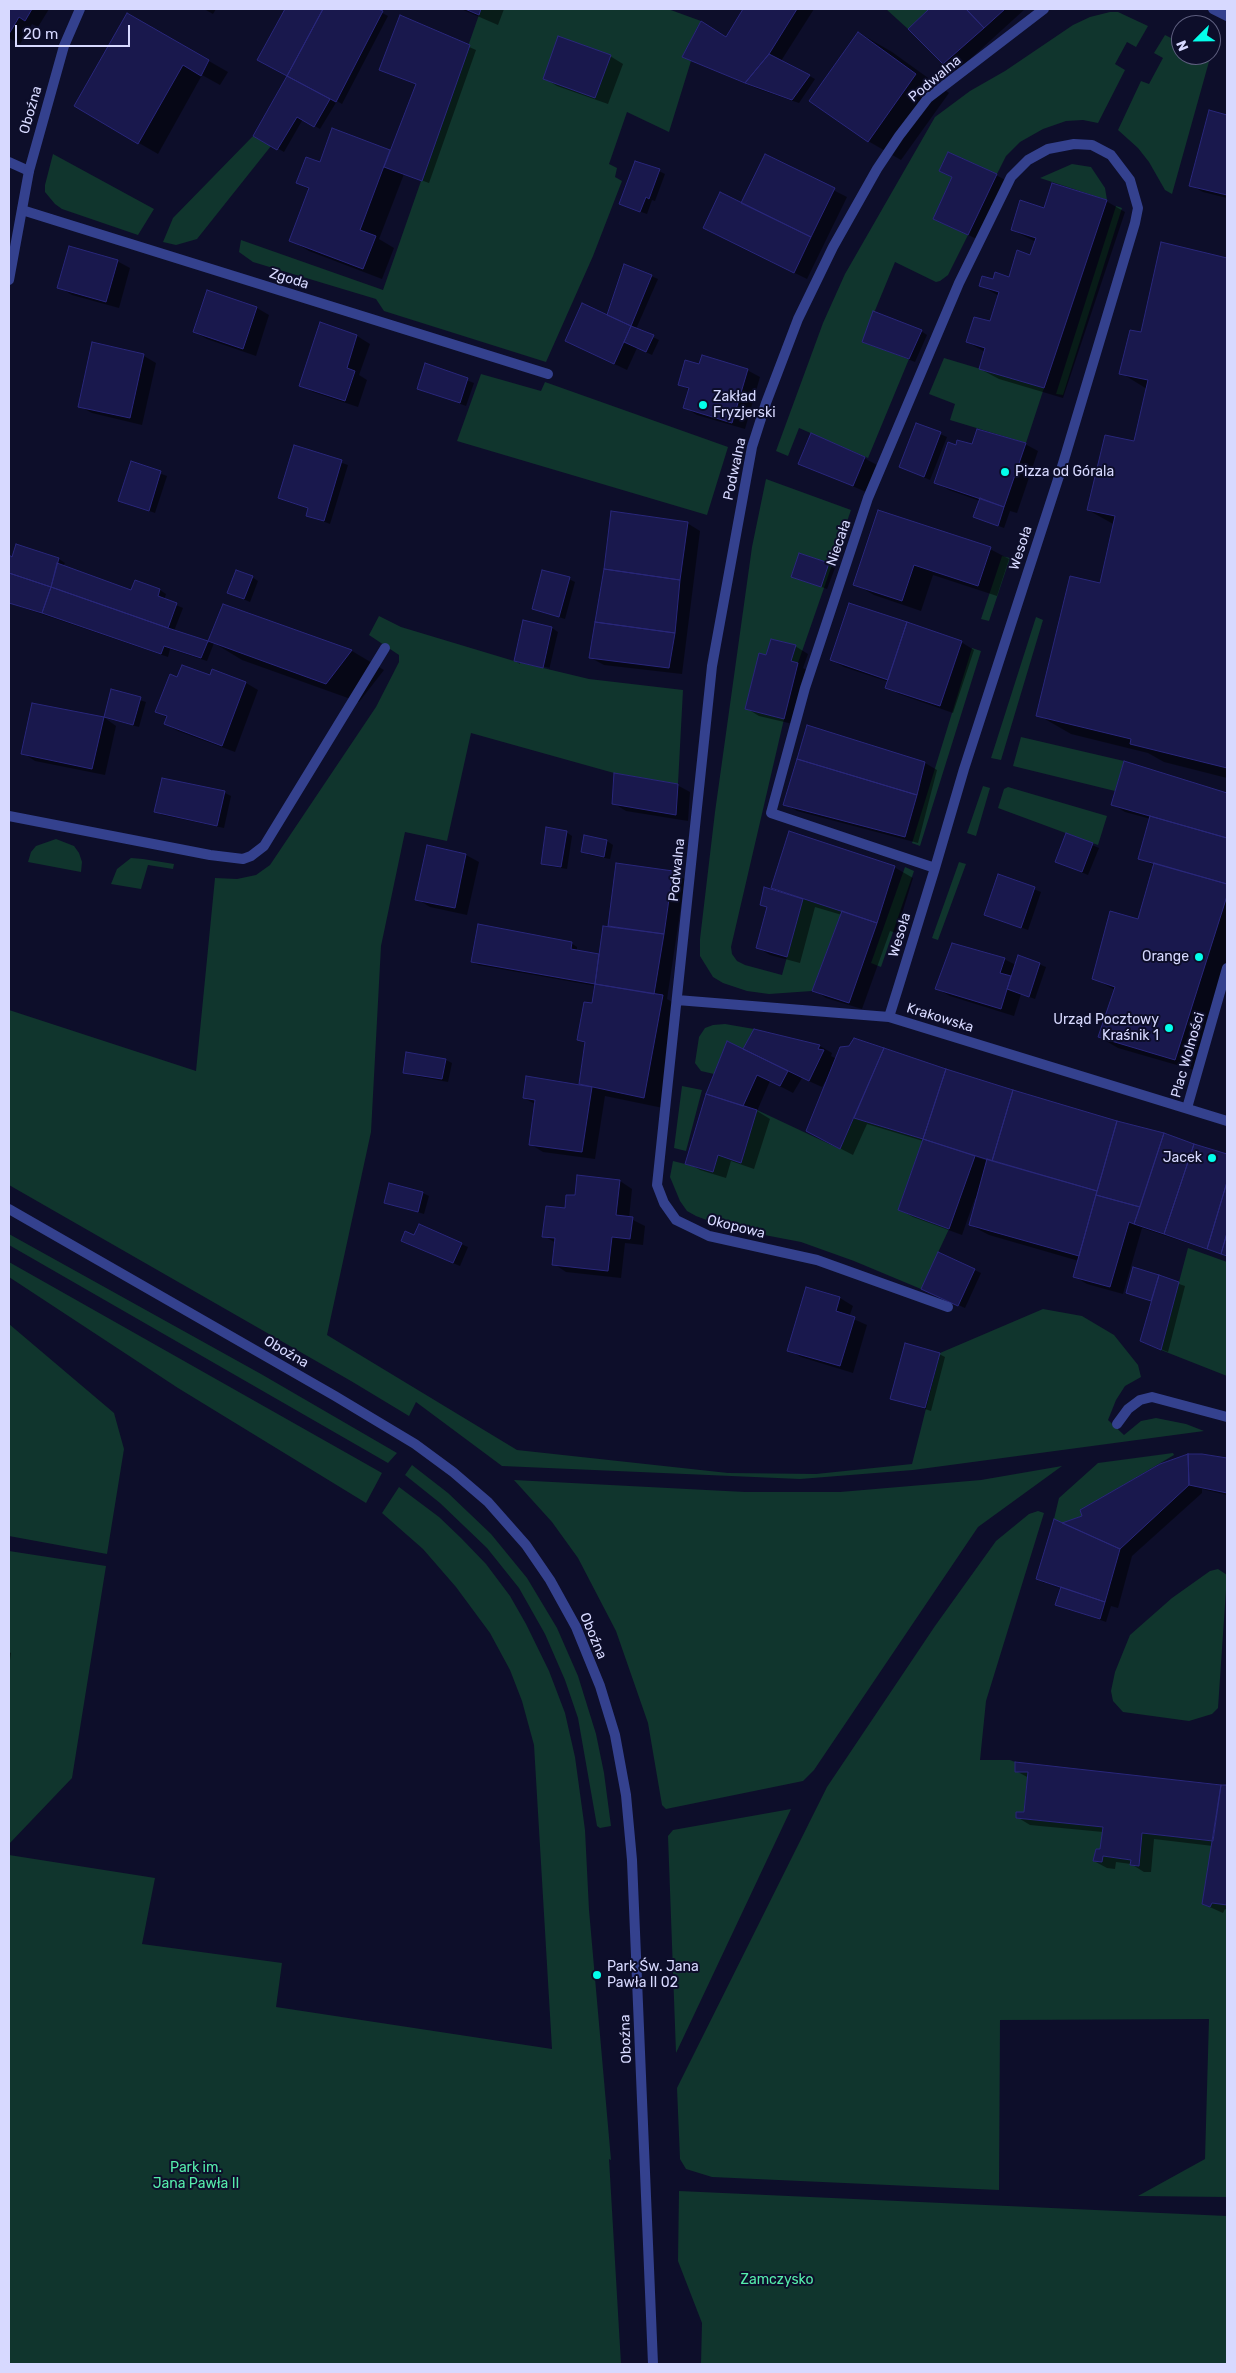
<!DOCTYPE html>
<html>
<head>
<meta charset="utf-8">
<style>
  body { margin:0 }
  #map { position:relative; width:1236px; height:2373px; overflow:hidden; background:#0d0e2a; font-family:Rubik,sans-serif }
  canvas { display:block }
  .frame { position:absolute; inset:0; border:10px solid #d7d9ff; pointer-events:none }
  .north { position:absolute; left:1171px; top:15px; width:50px; height:50px; box-sizing:border-box; background:#0d0e2a; border:1px solid #5e5f7f; border-radius:50%; rotate:247deg; font-size:14px; font-weight:700; line-height:20px; text-align:center; color:#d7d9ff }
  .north::after { content:''; display:block; margin:auto; width:18px; height:22px; background:#03ffeb; clip-path:polygon(50% 0,100% 100%,50% 72%,0 100%) }
  .scale { position:absolute; left:15px; top:25px; width:115px; height:22px; box-sizing:border-box; border:2px solid #d7d9ff; border-top:0; padding-left:6px; font-size:15px; line-height:18px; white-space:nowrap; color:#d7d9ff; -webkit-text-stroke:4px #0d0e2a; paint-order:stroke }
</style>
</head>
<body>
<div id="map">
<canvas width="1236" height="2373"></canvas>
<div class="frame"></div>
<div class="north">N</div>
<div class="scale">20 m</div>
</div>
<script>
const context = document.querySelector('canvas').getContext('2d');
context.lineJoin = 'round';
function paint(path, color) { context.fillStyle = color; context.fill(path, 'evenodd'); }
const shape = rows => new Path2D(rows.map(r => 'M' + r).join(''));
function strokePath(path, color, width, dash) { context.strokeStyle = color; context.lineWidth = width; context.lineCap = dash ? 'butt' : 'round'; context.setLineDash(dash || []); context.stroke(path); }
function label(font, color, halo, rows, align = 'center') {
  context.font = font + ' Rubik,sans-serif'; context.lineWidth = 4; context.setLineDash([]); context.textBaseline = 'middle'; context.strokeStyle = halo; context.fillStyle = color; for (const [text, x, y, turn = 0] of rows) {
    context.save(); context.translate(x, y); context.rotate((+turn || 0) * Math.PI / 180); context.textAlign = isNaN(turn) ? turn : align; if (halo) context.strokeText(text, 0, 0); context.fillText(text, 0, 0); context.restore();
  }
}
paint(shape([
  [481,9,668,9,701,21,682,57,691,61,669,132,627,112,609,164,617,168,615,177,622,181,593,256,546,362,384,311,376,299,253,262,239,252,241,240,383,290],
  [886,9,929,9,908,29],
  [1110,12,1118,12,1148,26,1136,47,1127,42,1115,64,1125,70,1098,123,1083,120,1066,121,1043,129,1020,142,1006,156,997,174,948,152,939,171,952,177,933,219,968,235,948,275,940,281,936,282,895,262,862,342,909,359,868,458,799,428,788,456,776,451,823,323,845,274,935,117,970,91,1005,71,1073,25,1090,17],
  [1165,35,1181,43,1181,55,1205,55,1210,58,1172,194,1165,190,1149,162,1138,148,1118,130,1141,81,1149,84,1163,58,1154,53],
  [253,136,271,146,197,239,176,245,163,242,173,218],
  [53,154,154,209,138,235,62,209,55,204,45,192,45,185],
  [1072,164,1091,167,1105,188,1107,200,1040,178],
  [1116,206,1122,208,1063,395,1056,394],
  [944,358,1044,388,1026,443,950,420,955,404,929,394],
  [481,374,541,391,545,382,728,447,707,515,457,441],
  [766,479,851,510,798,663,791,661,795,645,771,639,766,655,759,654,745,709,784,719,731,947,732,954,737,961,745,965,782,975,803,899,842,911,812,991,769,994,747,991,723,983,713,977,700,956,700,939,715,812,752,547],
  [1002,556,1010,558,989,621,981,619],
  [379,616,401,627,514,661,589,679,683,690,678,784,614,773,471,733,447,841,405,832,381,946,371,1132,327,1335,517,1450,728,1473,816,1474,912,1464,940,1353,1043,1309,1082,1316,1114,1335,1138,1365,1141,1377,1125,1386,1116,1400,1108,1420,1124,1435,1141,1421,1156,1418,1186,1424,1204,1431,913,1470,800,1479,502,1466,416,1402,409,1416,351,1381,9,1185,9,1010,196,1071,215,878,237,879,256,875,270,865,376,707,399,662,399,655,369,635],
  [1036,617,1043,620,1001,760,991,758],
  [972,648,981,651,920,846,912,843],
  [1021,737,1124,761,1115,791,1013,766],
  [983,786,990,788,976,836,967,833],
  [1008,787,1107,816,1098,845,998,808,1004,789],
  [56,839,74,846,79,853,82,862,81,872,28,862,31,852,36,846],
  [131,858,143,859,174,864,173,869,148,865,141,889,111,884,117,869],
  [959,862,966,864,938,940,932,938],
  [905,867,914,871,881,967,871,963],
  [725,1024,754,1029,743,1049,727,1041,714,1074,701,1071,695,1063,699,1037,705,1028,713,1025],
  [682,1086,702,1090,686,1151,674,1148],
  [757,1110,840,1149,854,1118,923,1139,898,1210,949,1229,921,1289,854,1261,801,1242,728,1228,696,1216,687,1211,680,1201,670,1177,673,1161,713,1171,718,1155,741,1162],
  [9,1234,261,1374,397,1453,388,1463,9,1245],
  [1188,1248,1227,1262,1227,1376,1161,1350],
  [9,1262,382,1473,366,1503,178,1388,9,1277],
  [9,1324,114,1413,124,1449,107,1554,9,1536],
  [1173,1453,1174,1455,1081,1510,1082,1516,1062,1523,1054,1519,1059,1498,1098,1463],
  [412,1465,448,1493,491,1534,527,1578,557,1628,578,1676,596,1734,604,1773,611,1826,600,1828,597,1826,578,1718,565,1680,545,1634,519,1588,487,1548,440,1503,405,1475],
  [1062,1466,978,1527,814,1770,803,1781,666,1809,662,1805,648,1723,616,1631,578,1558,552,1522,514,1480,745,1492,840,1492,981,1480],
  [399,1487,439,1517,461,1538,486,1564,510,1596,526,1624,549,1671,565,1713,575,1757,585,1830,589,1910,611,2160,609,2159,621,2364,9,2364,9,1855,155,1878,142,1944,282,1963,276,2007,552,2049,534,1745,522,1701,510,1670,490,1633,456,1587,423,1549,382,1513],
  [1038,1511,1044,1513,986,1701,980,1760,1010,1760,1015,1762,1015,1772,1028,1772,1024,1812,1016,1812,1016,1818,1103,1827,1100,1849,1096,1849,1093,1861,1102,1862,1103,1856,1131,1860,1130,1865,1139,1866,1142,1833,1213,1841,1202,1904,1210,1907,1212,1903,1227,1905,1227,2197,1138,2196,1205,2159,1209,2019,1000,2020,999,2190,712,2177,686,2169,680,2159,677,2088,827,1787,935,1626,996,1541,1029,1514],
  [9,1551,106,1566,72,1778,9,1844],
  [1218,1569,1227,1575,1218,1708,1212,1714,1189,1721,1123,1712,1113,1701,1111,1691,1115,1672,1130,1635,1172,1598,1210,1571],
  [791,1809,676,2053,668,1836,673,1830],
  [679,2191,1227,2216,1227,2364,701,2364,702,2323,678,2261]
]), '#10352d');
paint(shape([
  [9,9,49,9,38,27,32,24,20,44,9,38],
  [204,9,216,9,213,14],
  [286,9,375,9,388,16,342,104,337,101,320,129,303,119,284,152,255,135,289,76,259,60],
  [461,9,504,9,498,25],
  [745,9,814,9,781,61,815,79,799,103,758,89,683,57,726,38],
  [931,9,1025,9,957,71,944,63,910,29],
  [127,14,228,72,220,85,202,75,158,154,75,106],
  [401,17,476,50,429,183,404,174,379,239,394,248,382,279,309,251,290,240,310,190,297,183,320,164,333,130,391,152,417,84],
  [859,33,892,52,949,93,901,160,868,141],
  [610,56,623,64,608,104,557,86,544,78],
  [1209,112,1227,116,1227,198,1203,192,1190,185],
  [766,156,847,197,807,279,704,228,742,204],
  [659,171,665,174,655,201,652,200,647,214,627,207],
  [941,171,996,175,1009,182,981,241,947,225,953,178],
  [1106,201,1125,212,1063,398,999,379,980,369,985,352,967,342,990,323,999,296,980,285,1010,278,1031,256,1036,242,1012,230,1045,209],
  [1162,244,1227,259,1227,778,1164,762,1148,753,1071,734,1038,715,1101,584,1115,525,1088,510,1134,442,1147,389,1121,373,1142,334],
  [117,261,130,268,119,308,72,295,59,287],
  [625,265,658,279,636,329,659,340,652,355,637,348,627,370,579,347,607,316],
  [257,308,269,315,256,356,207,339,194,332],
  [321,324,357,336,370,344,359,375,367,380,358,407,313,392,300,385],
  [921,331,927,335,915,362,863,341],
  [93,344,144,356,156,363,142,425,92,413,79,406],
  [426,365,474,383,466,406,418,388],
  [700,366,747,370,760,377,745,429,697,415,684,407,689,390,680,384],
  [917,424,947,437,930,480,901,467],
  [1025,444,1038,451,1017,513,1010,511,1004,528,975,517,980,501,949,490,936,483,956,446],
  [295,447,348,465,330,524,307,515,309,508,279,498],
  [864,458,877,465,866,492,800,463],
  [132,463,167,476,155,513,119,500],
  [879,511,990,549,1009,559,997,596,933,575,921,611,874,595,855,584],
  [612,512,687,523,700,531,682,674,604,665,591,658],
  [17,545,59,559,65,563,63,566,132,592,136,582,160,590,166,594,164,600,183,608,174,631,209,643,224,606,352,651,384,670,359,702,242,660,214,643,207,661,170,649,168,657,9,603,9,557,13,558],
  [800,555,835,568,827,589,792,576],
  [252,577,258,581,250,602,229,593],
  [569,579,575,582,565,619,533,609],
  [524,622,552,628,558,632,549,670,550,668,520,661,520,664,515,661],
  [961,642,974,650,953,713,899,694,886,687,889,682,844,667,831,660],
  [795,646,808,654,803,668,810,672,797,725,759,716,746,708],
  [211,677,246,683,258,690,235,752,178,731,165,724,167,718,157,711,178,679],
  [112,691,146,702,139,727,105,718,116,726,105,775,35,761,23,753,33,704,105,718],
  [1125,762,1227,794,1227,966,1194,1070,1118,1048,1099,1037,1115,990,1093,978,1138,921,1155,866,1140,858,1151,819,1125,812,1112,804],
  [925,763,937,770,918,843,797,811,785,804],
  [163,779,225,793,231,796,224,828,162,815,156,811],
  [677,785,690,792,688,821,626,811,613,803],
  [566,832,572,836,567,869,548,866,542,863],
  [1067,834,1099,848,1088,875,1062,864],
  [585,837,607,841,613,845,610,859,589,855,583,851],
  [466,855,479,862,467,915,430,907,417,899],
  [617,864,672,872,685,879,667,999,681,1007,663,1108,605,1096,595,1159,543,1152,530,1144,535,1104,524,1098,586,1087,580,1084,586,1044,579,1040,593,1004,596,986,478,965,472,962,571,943,577,947,577,951,600,955,609,928],
  [894,867,913,878,896,933,890,931,862,1009,826,998,814,990,842,915,815,907,800,963,770,955,757,947,768,908,761,904,777,892,772,888],
  [999,875,1041,892,1028,930,985,914],
  [1019,956,1046,967,1035,999,1021,994,1014,1016,950,996,937,989,1004,959,1016,965],
  [755,1030,820,1046,832,1053,831,1056,837,1059,854,1040,1013,1092,1163,1135,1227,1155,1227,1256,1142,1228,1123,1294,1087,1284,1074,1276,1079,1261,989,1235,970,1225,977,1199,975,1198,962,1235,913,1217,900,1210,923,1141,867,1124,853,1155,820,1138,827,1083,825,1082,822,1087,802,1078,793,1093,770,1081,757,1111,770,1119,754,1169,731,1161,726,1178,700,1170,687,1163],
  [970,1153,988,1158,988,1161,969,1155],
  [446,1060,452,1063,448,1082,410,1075,404,1072],
  [620,1181,632,1189,629,1218,645,1226,643,1245,625,1243,621,1278,566,1272,554,1264,556,1243,544,1236,576,1197],
  [423,1193,429,1196,424,1214,385,1202],
  [420,1226,468,1247,460,1266,408,1244,415,1237],
  [939,1253,981,1273,965,1308,929,1292],
  [1134,1269,1185,1286,1168,1352,1141,1341,1152,1302,1128,1292],
  [807,1288,840,1298,853,1306,849,1317,867,1325,853,1373,801,1357,789,1350],
  [939,1354,945,1357,931,1411,891,1398],
  [1217,1457,1227,1460,1227,1495,1202,1489,1202,1493,1132,1556,1118,1608,1111,1606,1106,1622,1057,1604,1061,1589,1047,1584,1062,1589,1062,1586,1045,1581,1044,1583,1037,1578,1062,1525],
  [9,1652,11,1653,9,1667],
  [1017,1763,1227,1785,1227,1910,1225,1909,1223,1913,1203,1904,1213,1846,1154,1839,1151,1872,1144,1872,1131,1864,1116,1862,1115,1869,1107,1868,1094,1861,1101,1850,1103,1832,1030,1825,1017,1817,1025,1813,1029,1778,1016,1771]
]), '#0007');
const building = shape([
  [9,9,32,9,25,21,19,17,9,34,9,9],
  [285,9,323,9,287,76,257,60,285,9],
  [323,9,378,9,383,11,336,102,287,76,323,9],
  [465,9,481,9,479,15,465,9],
  [743,9,797,9,769,54,745,83,682,57,701,21,726,37,743,9],
  [929,9,966,9,984,28,943,64,908,29,929,9],
  [966,9,1005,9,984,28,966,9],
  [127,13,209,60,201,76,183,65,138,144,74,106,127,13],
  [400,15,470,45,422,181,384,167,416,84,379,70,400,15],
  [858,32,916,74,868,142,809,101,858,32],
  [558,36,611,55,595,98,543,79,558,36],
  [769,54,810,75,792,100,745,83,769,54],
  [287,76,330,99,314,127,297,117,277,150,253,136,287,76],
  [1209,110,1227,115,1227,195,1189,186,1209,110],
  [332,128,390,150,360,230,376,236,363,269,289,241,309,188,296,183,306,157,320,162,332,128],
  [948,152,997,174,968,235,933,219,952,177,939,171,948,152],
  [765,154,835,188,811,237,741,203,765,154],
  [635,161,660,169,649,199,646,197,640,212,619,204,635,161],
  [1052,183,1107,200,1044,388,979,369,985,348,966,342,974,317,990,321,999,292,979,286,982,276,993,279,995,272,1009,277,1017,250,1030,255,1036,238,1011,230,1020,200,1044,208,1052,183],
  [720,192,811,237,794,273,703,228,720,192],
  [1161,242,1227,258,1227,768,1130,744,1131,739,1036,716,1070,576,1100,583,1115,516,1087,510,1105,435,1134,441,1148,380,1119,374,1130,330,1141,332,1161,242],
  [69,246,118,260,106,302,57,288,69,246],
  [624,264,652,275,631,326,607,315,624,264],
  [207,290,257,307,243,349,193,332,207,290],
  [582,303,631,326,614,364,565,341,582,303],
  [873,311,922,330,909,359,862,342,873,311],
  [320,322,357,335,347,368,355,371,345,401,299,386,320,322],
  [631,326,654,335,646,352,624,342,631,326],
  [92,342,144,354,130,418,78,407,92,342],
  [702,355,748,369,732,423,683,408,689,388,678,385,685,360,699,364,702,355],
  [425,363,468,378,460,403,417,389,425,363],
  [916,423,941,432,924,477,899,467,916,423],
  [977,429,1026,443,1004,507,934,483,948,442,956,445,957,440,972,444,977,429],
  [811,433,865,457,853,486,798,464,811,433],
  [294,445,342,460,324,521,306,516,308,508,278,498,294,445],
  [131,461,161,471,149,511,118,501,131,461],
  [980,498,1004,507,998,526,973,517,980,498],
  [878,510,991,547,978,586,914,565,902,601,853,585,878,510],
  [611,511,688,522,680,580,604,569,611,511],
  [16,544,59,558,51,587,9,573,9,555,12,557,16,544],
  [799,553,829,563,821,587,791,577,799,553],
  [57,563,131,590,135,580,160,589,158,596,177,603,168,628,51,587,57,563],
  [604,569,680,580,675,633,595,622,604,569],
  [236,570,253,576,244,599,227,593,236,570],
  [542,570,570,577,559,617,532,609,542,570],
  [9,573,51,587,42,613,9,603,9,573],
  [51,587,168,628,208,641,201,658,164,646,161,654,42,613,51,587],
  [849,603,907,622,888,680,830,660,849,603],
  [223,604,352,650,326,684,208,641,223,604],
  [523,620,552,627,543,668,514,661,523,620],
  [595,622,675,633,669,668,589,658,595,622],
  [907,622,962,641,940,706,885,688,907,622],
  [771,639,796,645,791,661,798,663,784,719,745,709,759,653,766,655,771,639],
  [182,665,210,675,212,669,246,682,222,746,164,724,167,716,155,712,170,674,177,677,182,665],
  [111,689,141,697,133,725,104,717,111,689],
  [32,703,104,717,92,769,21,754,32,703],
  [807,725,925,762,917,795,797,759,807,725],
  [797,759,917,795,905,837,783,805,797,759],
  [1124,761,1227,793,1227,838,1111,805,1124,761],
  [614,773,678,784,676,815,612,804,614,773],
  [162,778,225,791,217,826,154,812,162,778],
  [1150,816,1227,838,1227,884,1138,859,1150,816],
  [546,827,567,831,561,867,541,864,546,827],
  [789,831,895,866,877,923,771,888,789,831],
  [1066,833,1093,843,1082,872,1055,862,1066,833],
  [584,835,607,840,604,857,581,852,584,835],
  [427,845,466,854,455,908,415,900,427,845],
  [616,863,673,871,664,934,608,926,616,863],
  [1154,863,1227,884,1227,896,1175,1060,1098,1037,1115,987,1092,979,1110,911,1138,919,1154,863],
  [998,874,1035,887,1021,928,984,915,998,874],
  [764,887,803,899,787,957,756,948,767,907,760,905,764,887],
  [842,911,877,923,849,1003,812,991,842,911],
  [478,924,572,942,571,949,599,954,595,984,471,962,478,924],
  [603,926,664,934,654,994,595,984,603,926],
  [952,943,1005,958,1000,973,1011,976,1001,1009,935,989,952,943],
  [1018,955,1040,963,1029,997,1007,989,1018,955],
  [595,984,663,995,644,1098,579,1084,585,1042,577,1040,584,1002,592,1003,595,984],
  [754,1029,820,1045,818,1049,824,1050,809,1081,743,1049,754,1029],
  [854,1038,884,1048,840,1149,806,1131,840,1047,849,1046,854,1038],
  [727,1041,788,1071,780,1086,757,1075,743,1106,706,1094,727,1041],
  [884,1048,946,1069,923,1139,854,1118,884,1048],
  [406,1052,446,1059,442,1079,403,1073,406,1052],
  [946,1069,1013,1090,992,1161,923,1139,946,1069],
  [526,1076,592,1087,582,1152,529,1145,535,1100,523,1098,526,1076],
  [1013,1090,1117,1121,1097,1191,992,1161,1013,1090],
  [706,1094,757,1110,741,1163,718,1155,713,1172,685,1164,706,1094],
  [1117,1121,1164,1133,1140,1207,1096,1195,1117,1121],
  [1164,1133,1194,1144,1164,1234,1134,1224,1164,1133],
  [923,1139,975,1156,949,1229,898,1210,923,1139],
  [1194,1144,1227,1154,1227,1182,1207,1249,1164,1234,1194,1144],
  [987,1159,1097,1191,1079,1256,969,1225,987,1159],
  [577,1175,620,1180,616,1215,633,1217,630,1239,612,1237,608,1271,552,1265,555,1238,542,1237,546,1206,565,1208,566,1195,575,1195,577,1175],
  [1227,1182,1227,1233,1221,1254,1207,1249,1227,1182],
  [389,1183,423,1192,418,1212,384,1203,389,1183],
  [1096,1195,1140,1207,1134,1224,1129,1222,1110,1287,1073,1277,1096,1195],
  [419,1224,462,1243,453,1263,401,1241,405,1231,414,1235,419,1224],
  [1227,1233,1227,1256,1221,1254,1227,1233],
  [938,1252,975,1269,958,1306,921,1289,938,1252],
  [1133,1267,1159,1275,1151,1301,1126,1293,1133,1267],
  [1159,1275,1179,1282,1161,1350,1140,1341,1159,1275],
  [806,1287,840,1297,836,1311,855,1317,840,1366,787,1351,806,1287],
  [905,1343,940,1353,925,1408,890,1399,905,1343],
  [1188,1454,1189,1485,1120,1549,1062,1523,1082,1516,1080,1510,1160,1464,1188,1454],
  [1188,1454,1202,1454,1227,1458,1227,1493,1189,1485,1188,1454],
  [1054,1519,1120,1549,1105,1602,1036,1579,1054,1519],
  [1061,1587,1105,1602,1100,1619,1055,1605,1061,1587],
  [1015,1762,1221,1785,1213,1841,1142,1833,1139,1866,1130,1865,1131,1860,1103,1856,1102,1862,1093,1861,1096,1849,1100,1849,1103,1827,1016,1818,1016,1812,1024,1812,1028,1772,1015,1772,1015,1762],
  [1221,1785,1227,1785,1227,1905,1212,1903,1210,1907,1202,1904,1221,1785]
]);
paint(building, '#19184d');
strokePath(building, '#29277b', 1);
strokePath(shape([
  [9,162,29,171],
  [22,210,548,374],
  [9,816,210,855,243,859,251,856,264,846,385,648],
  [677,1000,889,1017,1227,1121],
  [889,1017,899,985,935,868,964,769,1061,470,1135,223,1138,208,1130,180,1111,155,1092,145,1074,144,1048,149,1028,160,1011,177,959,283,868,498,805,688,771,813,935,868],
  [1187,1108,1227,968],
  [948,1307,817,1260,709,1236,676,1220,664,1203,657,1185,712,666,752,447,766,403,798,319,833,247,877,169,899,136,928,98,1044,9],
  [1117,1424,1128,1409,1140,1400,1152,1397,1227,1417]
]), '#34418e', 10);
strokePath(shape([
  [1213,9,1227,16],
  [9,280,29,171,64,46,80,9],
  [9,1209,335,1396,415,1444,453,1472,488,1502,526,1545,550,1580,576,1627,600,1686,615,1735,626,1795,632,1860,653,2364]
]), '#34418e', 10);
for (const [x, y, r, color] of [
  [703,405,5,"#03ffeb"],
  [1005,472,5,"#03ffeb"],
  [1199,957,5,"#03ffeb"],
  [1169,1028,5,"#03ffeb"],
  [1212,1158,5,"#03ffeb"],
  [597,1975,5,"#03ffeb"]
]) { const dot = new Path2D(); dot.arc(x, y, r, 0, 2 * Math.PI); context.fillStyle = color; context.fill(dot); strokePath(dot, '#0d0e2a', 2); }
label('14px', '#d7d9ff', '#0d0e2a', [
  ["Podwalna",935,79,-40],
  ["Oboźna",31,110,-74],
  ["Zgoda",289,279,17],
  ["Podwalna",735,469,-78],
  ["Niecała",839,543,-71],
  ["Wesoła",1021,548,-72],
  ["Podwalna",677,870,-84],
  ["Wesoła",900,935,-73],
  ["Krakowska",940,1018,17],
  ["Plac Wolności",1188,1055,-74],
  ["Okopowa",736,1227,14],
  ["Oboźna",286,1352,30],
  ["Oboźna",593,1636,67],
  ["Oboźna",626,2039,-92]
]);
label('14px', '#d7d9ff', '#0d0e2a', [
  ["Zakład",713,397],
  ["Fryzjerski",713,413],
  ["Pizza od Górala",1015,472],
  ["Orange",1189,957,"right"],
  ["Urząd Pocztowy",1159,1020,"right"],
  ["Kraśnik 1",1159,1036,"right"],
  ["Jacek",1202,1158,"right"],
  ["Park Św. Jana",607,1967],
  ["Pawła II 02",607,1983]
], 'left');
label('14px', '#55ecab', '#0d0e2a', [
  ["Park im.",196,2168],
  ["Jana Pawła II",196,2184],
  ["Zamczysko",777,2280]
]);
</script>
</body>
</html>
